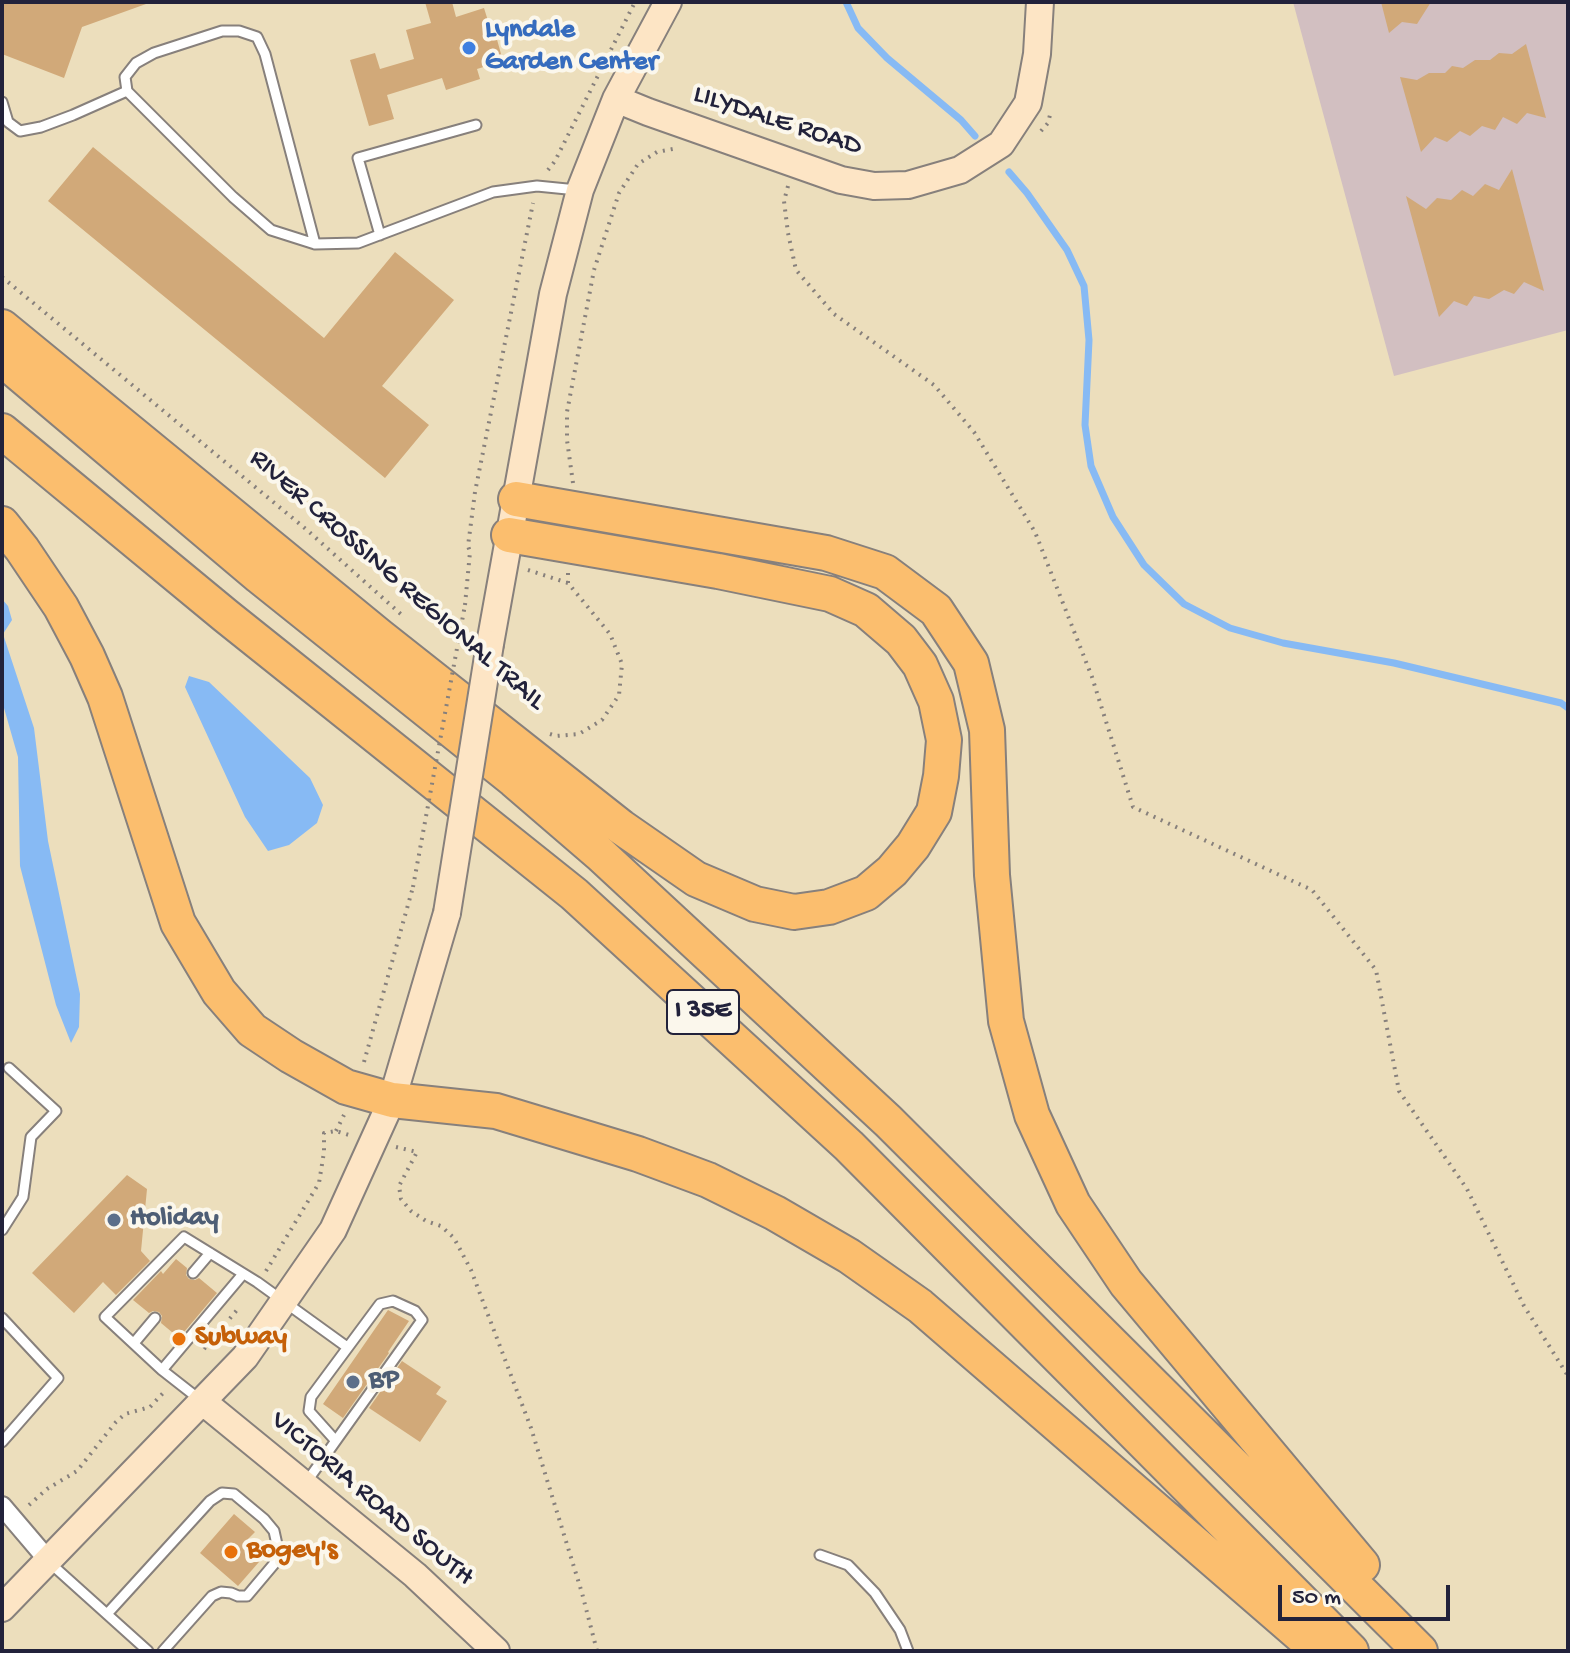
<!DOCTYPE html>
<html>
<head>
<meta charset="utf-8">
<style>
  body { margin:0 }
  #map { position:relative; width:1570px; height:1653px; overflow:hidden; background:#ecdebc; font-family:"Gochi Hand",sans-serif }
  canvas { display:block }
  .frame { position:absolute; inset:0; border:4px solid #22223b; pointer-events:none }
  .scale { position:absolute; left:1278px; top:1585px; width:172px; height:36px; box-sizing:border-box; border:4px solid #22223b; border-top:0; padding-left:10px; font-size:24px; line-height:28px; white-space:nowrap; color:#22223b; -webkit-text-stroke:6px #fbf7ec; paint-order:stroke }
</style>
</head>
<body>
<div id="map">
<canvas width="1570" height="1653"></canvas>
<div class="frame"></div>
<div class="scale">50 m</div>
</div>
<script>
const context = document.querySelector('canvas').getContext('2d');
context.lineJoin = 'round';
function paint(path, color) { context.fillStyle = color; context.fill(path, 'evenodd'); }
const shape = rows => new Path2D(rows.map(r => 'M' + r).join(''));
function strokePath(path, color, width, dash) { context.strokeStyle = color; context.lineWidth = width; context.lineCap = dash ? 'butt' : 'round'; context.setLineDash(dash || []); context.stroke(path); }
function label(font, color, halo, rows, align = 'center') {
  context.font = font + ' "Gochi Hand",sans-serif'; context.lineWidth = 8; context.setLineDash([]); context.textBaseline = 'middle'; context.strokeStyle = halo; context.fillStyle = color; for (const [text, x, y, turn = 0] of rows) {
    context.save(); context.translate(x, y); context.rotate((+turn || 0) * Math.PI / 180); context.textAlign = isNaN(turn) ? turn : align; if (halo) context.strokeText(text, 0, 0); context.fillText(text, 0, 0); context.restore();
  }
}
paint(shape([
  [1293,2,1568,2,1568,330,1394,376]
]), '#d2bfc1');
paint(shape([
  [2,599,8,606,12,620,3,634,34,728,48,841,80,994,79,1027,71,1043,56,1005,20,866,18,757,2,701],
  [189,676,209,682,310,778,323,805,317,823,289,845,268,851,245,817,185,687]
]), '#87baf4');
strokePath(shape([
  [846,2,858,28,887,58,961,120,975,136],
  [1009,172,1027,193,1067,250,1084,286,1089,340,1085,425,1091,466,1113,517,1144,565,1184,604,1230,628,1283,643,1394,663,1561,703,1568,708]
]), '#87baf4', 7);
paint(shape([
  [2,2,145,2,146,4,82,27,64,78,2,54],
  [425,2,452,2,456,17,484,8,493,37,496,36,503,61,477,69,480,79,446,90,442,78,387,95,394,119,369,126,350,60,375,53,380,69,414,59,406,30,431,23],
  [1381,2,1431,2,1417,24,1402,22,1389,33],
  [1526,44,1546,118,1527,113,1517,124,1503,117,1495,130,1482,126,1470,136,1460,131,1447,142,1435,137,1421,152,1400,77,1417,80,1429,73,1445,73,1452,66,1463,68,1475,60,1490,60,1499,53,1512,54],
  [93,147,324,338,395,252,454,300,382,386,429,425,385,478,48,201],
  [1512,169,1544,291,1524,282,1514,294,1504,290,1489,299,1474,296,1467,306,1454,301,1439,317,1406,196,1426,209,1437,198,1451,200,1462,190,1473,196,1485,184,1499,190],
  [127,1175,147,1189,141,1251,150,1261,116,1295,103,1282,74,1313,32,1273],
  [176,1259,187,1268,186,1275,189,1279,195,1280,199,1278,217,1293,179,1338,161,1323,162,1316,159,1312,153,1311,149,1313,133,1300,161,1271,163,1274],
  [388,1310,409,1321,388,1352,389,1353,343,1418,323,1404],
  [402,1361,441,1387,436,1394,447,1401,420,1442,369,1408],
  [234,1514,255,1532,248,1539,266,1554,238,1586,200,1553]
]), '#d1a979');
const lane = shape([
  [2,102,8,122,20,131,41,127,73,115,127,91],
  [380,235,358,158,476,125],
  [315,244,265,54,257,37,239,31,222,31,154,53,136,63,125,77,127,91,233,197,271,230,315,244,358,243,493,192,537,186,577,190],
  [2,1230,23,1197,31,1137,56,1111,9,1068],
  [193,1273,210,1253],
  [2,1318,58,1378,2,1442],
  [134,1343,155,1318],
  [162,1370,243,1274],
  [199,1399,162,1370,105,1317,184,1237,257,1282,347,1347],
  [305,1484,422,1320,415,1311,393,1301,380,1304,311,1397,309,1411,335,1440],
  [820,1555,848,1565,875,1593,900,1630,908,1651],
  [50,1563,148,1651],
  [107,1614,210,1501,222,1493,234,1494,264,1519,274,1531,278,1549,274,1564,247,1596,238,1596,231,1593,221,1592,212,1596,163,1651]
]);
const street = shape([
  [2,1506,48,1560]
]);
const secondary = shape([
  [616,99,648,112,841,180,874,186,908,185,960,170,1001,144,1028,103,1037,54,1040,2],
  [490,644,553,294,580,190,616,99,668,2],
  [202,1401,415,1575,496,1651],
  [2,1608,245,1357,333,1230,392,1100,447,913]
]);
const highway = shape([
  [2,327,379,636,621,827,696,879,755,904,794,912,829,907,866,893,892,871,913,846,934,812,941,776,944,740,936,701,920,665,901,640,866,610,830,594,718,571,509,535],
  [2,359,259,576,514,780,600,854,888,1121,1420,1651],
  [2,431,226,616,574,894,849,1146,1351,1651],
  [516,499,826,553,885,572,936,610,971,663,987,730,992,875,1006,1021,1032,1115,1073,1204,1126,1283,1362,1565],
  [2,524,22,549,61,607,87,656,105,697,178,923,219,992,252,1030,291,1056,346,1087,392,1100,496,1111,638,1154,708,1180,775,1213,849,1256,920,1306,1319,1651]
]);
strokePath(lane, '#87807c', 13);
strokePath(street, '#87807c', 22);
strokePath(secondary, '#87807c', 30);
strokePath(highway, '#87807c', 38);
strokePath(shape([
  [1041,131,1048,123,1050,115],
  [548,170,555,161,635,2],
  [788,186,784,201,788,233,796,270,834,314,934,385,974,432,1035,532,1092,677,1133,807,1312,890,1376,970,1399,1091,1467,1189,1524,1306,1568,1376],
  [2,277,307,530,404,617],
  [573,483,567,440,567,412,594,270,619,193,638,164,657,152,678,148],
  [528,570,568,583],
  [465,605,470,552,468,546,475,492,533,203],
  [550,734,556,736,579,734,602,720,619,695,622,664,610,634,568,583,568,571],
  [364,1062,413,887],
  [336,1131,344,1115],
  [396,1147,417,1152,399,1186,401,1199,411,1211,426,1221,441,1226,454,1238,471,1270,531,1428,582,1593,597,1651],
  [266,1271,319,1183,324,1152,324,1133,336,1131,349,1135],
  [204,1349,237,1310],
  [29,1505,47,1489,77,1471,116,1422,125,1414,150,1407,165,1391]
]), '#87807c', 4, [2, 6]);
strokePath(lane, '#fff', 9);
strokePath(street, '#fff', 18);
strokePath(secondary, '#fde5c5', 26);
strokePath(highway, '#fbbe6e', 34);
const secondaryBridge = shape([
  [447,913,490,644]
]);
strokePath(secondaryBridge, '#87807c', 30, []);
strokePath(shape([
  [413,887,465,605]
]), '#87807c', 4, [2, 6]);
strokePath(secondaryBridge, '#fde5c5', 26);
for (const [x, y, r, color] of [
  [469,48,8,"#3f7fe0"],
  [114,1220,8,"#5c6f8a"],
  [179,1339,8,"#e8710a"],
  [353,1382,8,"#5c6f8a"],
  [231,1552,8,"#e8710a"]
]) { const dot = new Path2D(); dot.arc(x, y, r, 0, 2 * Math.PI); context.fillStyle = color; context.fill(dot); strokePath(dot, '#fbf7ec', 3); }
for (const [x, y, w] of [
  [703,1012,72]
]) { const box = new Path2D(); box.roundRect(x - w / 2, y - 22, w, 44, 6); context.fillStyle = '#fbf7ec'; context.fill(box); strokePath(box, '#22223b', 2); }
label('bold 26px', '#22223b', null, [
  ["I 35E",703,1012]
]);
label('bold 28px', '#366cbe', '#fbf7ec', [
  ["Lyndale",485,32],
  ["Garden Center",485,64]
], 'left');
label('28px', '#22223b', '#fbf7ec', [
  ["LILYDALE ROAD",777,122,18],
  ["RIVER CROSSING REGIONAL TRAIL",396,581,41],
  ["VICTORIA ROAD SOUTH",371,1500,40]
]);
label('bold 28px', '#4e5e75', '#fbf7ec', [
  ["Holiday",130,1220],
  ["BP",369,1382]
], 'left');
label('bold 28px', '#c56008', '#fbf7ec', [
  ["Subway",195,1339],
  ["Bogey's",247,1552]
], 'left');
</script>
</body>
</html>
